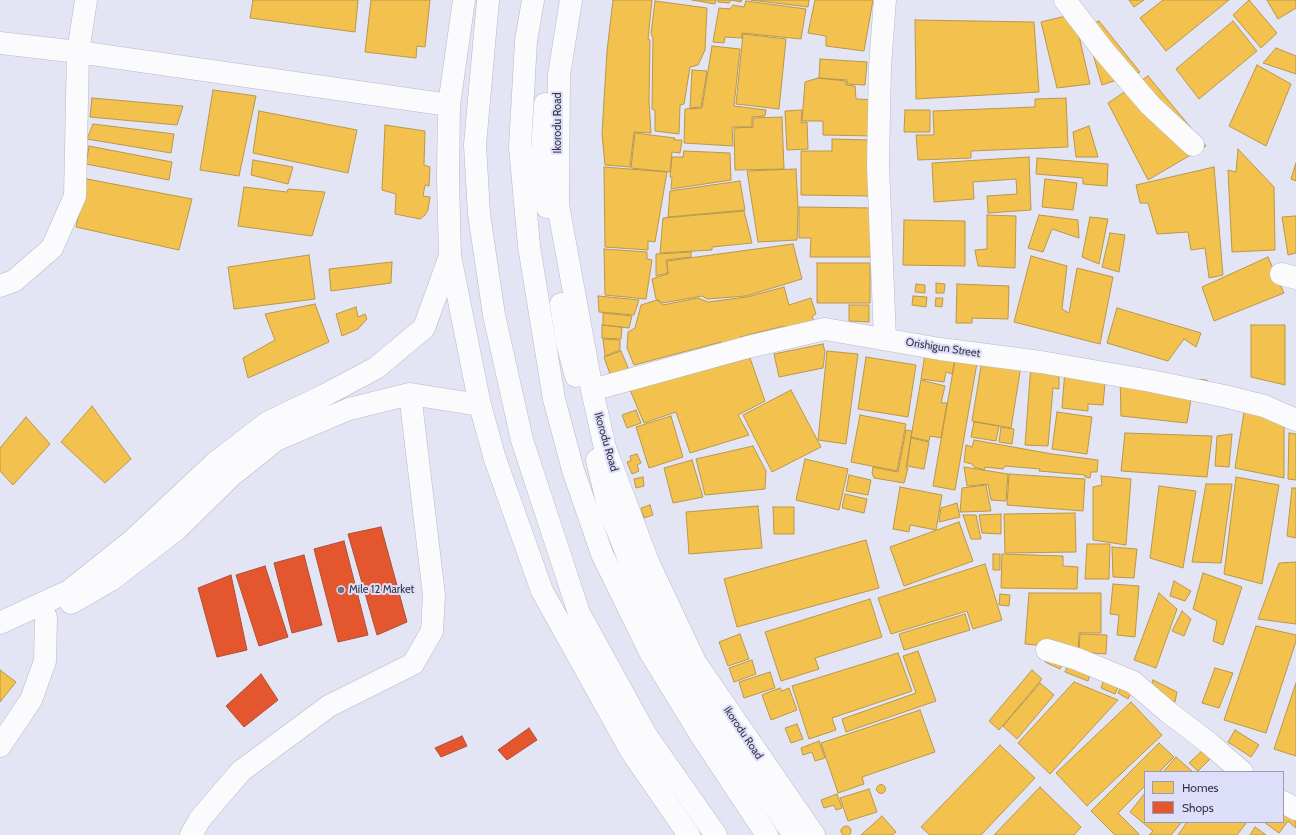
<!DOCTYPE html>
<html>
<head>
<meta charset="utf-8">
<style>
  body { margin:0 }
  #map { position:relative; width:1296px; height:835px; overflow:hidden; background:#e3e4f4; font-family:Cabin,sans-serif }
  canvas { display:block }
  .legend { position:absolute; left:1144px; top:771px; width:140px; height:52px; box-sizing:border-box; background:#dddefa; border:1px solid #9a9ab1; margin:0; padding:5px 7px; list-style:none; font-size:12px; color:#353543 }
  .legend li { display:flex; align-items:center; gap:8px; height:20px }
  .legend b { width:20px; border:1px solid #9a9ab1 }
</style>
</head>
<body>
<div id="map">
<canvas width="1296" height="835"></canvas>
<ul class="legend">
<li><b style="height:11px;background:#f2c14e"></b>Homes</li>
<li><b style="height:11px;background:#e4572e"></b>Shops</li>
</ul>
</div>
<script>
const context = document.querySelector('canvas').getContext('2d');
context.lineJoin = 'round';
function paint(path, color) { context.fillStyle = color; context.fill(path, 'evenodd'); }
const shape = rows => new Path2D(rows.map(r => 'M' + r).join(''));
function strokePath(path, color, width, dash) { context.strokeStyle = color; context.lineWidth = width; context.lineCap = dash ? 'butt' : 'round'; context.setLineDash(dash || []); context.stroke(path); }
function label(font, color, halo, rows, align = 'center') {
  context.font = font + ' Cabin,sans-serif'; context.lineWidth = 4; context.setLineDash([]); context.textBaseline = 'middle'; context.strokeStyle = halo; context.fillStyle = color; for (const [text, x, y, turn = 0] of rows) {
    context.save(); context.translate(x, y); context.rotate((+turn || 0) * Math.PI / 180); context.textAlign = isNaN(turn) ? turn : align; if (halo) context.strokeText(text, 0, 0); context.fillText(text, 0, 0); context.restore();
  }
}
const homes = shape([
  [253,0,358,0,355,32,250,18,253,0],
  [371,0,430,0,425,47,417,46,416,58,365,52,371,0],
  [613,0,652,0,648,39,650,40,649,100,651,133,634,132,630,167,605,165,602,134,607,51,613,0],
  [692,0,716,0,715,4,692,0],
  [718,0,742,0,741,2,731,0,729,3,718,2,718,0],
  [751,0,809,0,808,7,751,0],
  [815,0,873,0,864,51,826,46,826,36,808,33,815,0],
  [1129,0,1144,0,1134,7,1129,0],
  [1163,0,1229,0,1166,51,1140,18,1163,0],
  [1249,0,1277,33,1261,48,1233,15,1249,0],
  [1267,0,1296,0,1296,8,1278,19,1267,0],
  [655,1,707,8,705,50,698,65,690,67,684,104,680,105,679,134,655,131,655,110,652,109,653,38,651,34,655,1],
  [746,1,806,9,801,39,742,33,742,38,725,37,724,43,713,42,719,8,730,9,733,5,744,7,746,1],
  [1074,14,1090,84,1057,88,1041,22,1074,14],
  [915,20,1034,22,1039,92,916,99,915,20],
  [1099,21,1140,72,1102,85,1085,27,1099,21],
  [1233,21,1257,51,1199,99,1176,69,1233,21],
  [743,34,786,39,779,109,736,104,743,34],
  [712,46,740,49,734,106,766,110,765,116,752,117,752,127,732,127,733,146,684,143,685,109,702,108,712,46],
  [1276,48,1296,56,1296,74,1263,63,1276,48],
  [820,59,867,62,865,85,847,84,847,80,819,78,820,59],
  [1257,65,1291,84,1266,146,1229,126,1257,65],
  [692,70,707,71,701,107,690,108,692,70],
  [1148,76,1206,146,1148,180,1108,103,1148,76],
  [818,78,846,81,846,85,855,86,856,99,878,100,872,136,823,135,823,121,802,121,805,82,818,78],
  [213,90,256,96,239,176,200,170,213,90],
  [92,98,183,106,177,125,90,117,92,98],
  [1066,98,1068,147,971,151,971,158,918,160,916,135,934,135,933,111,1035,107,1035,99,1066,98],
  [802,110,801,123,807,122,808,149,787,150,785,111,802,110],
  [905,110,930,110,930,132,904,132,905,110],
  [259,111,357,130,348,173,253,153,259,111],
  [782,117,784,169,735,170,734,128,753,127,753,118,782,117],
  [93,124,174,134,171,153,87,139,93,124],
  [385,125,425,131,424,165,430,167,429,186,425,185,423,196,430,197,428,210,425,215,420,219,395,214,396,194,382,190,385,125],
  [1089,126,1098,157,1076,157,1073,132,1089,126],
  [635,133,675,138,674,140,682,140,680,153,672,152,670,172,631,168,635,133],
  [832,139,870,140,870,196,801,195,801,151,832,151,832,139],
  [89,146,172,162,169,180,86,164,89,146],
  [1238,149,1274,187,1275,250,1232,252,1228,170,1236,172,1238,149],
  [684,151,730,153,731,180,671,189,672,177,670,177,672,157,683,157,684,151],
  [1029,157,1031,210,988,213,987,196,1017,194,1016,179,973,182,974,199,934,202,932,163,1029,157],
  [1037,158,1108,164,1107,186,1083,184,1083,178,1036,174,1037,158],
  [253,160,293,167,288,184,251,175,253,160],
  [1296,163,1296,181,1291,179,1296,163],
  [604,167,667,172,655,242,648,241,648,250,605,247,604,167],
  [1214,167,1223,275,1209,278,1205,248,1191,250,1188,232,1157,234,1148,203,1140,203,1136,185,1214,167],
  [796,169,798,208,797,240,758,242,747,171,796,169],
  [87,179,192,199,179,250,76,227,87,179],
  [1045,179,1077,183,1073,210,1042,207,1045,179],
  [740,181,745,210,668,217,670,191,740,181],
  [244,187,287,192,288,189,325,192,312,236,238,226,244,187],
  [799,207,872,208,872,257,810,257,811,238,799,238,799,207],
  [744,211,752,243,712,247,712,250,660,253,663,218,744,211],
  [987,215,1016,216,1015,268,978,266,975,250,987,249,987,215],
  [1039,215,1078,220,1079,238,1052,229,1043,252,1028,248,1039,215],
  [1296,216,1296,253,1288,255,1282,217,1296,216],
  [1090,217,1108,219,1099,264,1082,257,1090,217],
  [904,220,965,221,965,266,903,265,904,220],
  [1110,233,1125,235,1119,272,1102,267,1110,233],
  [793,244,802,279,746,296,707,299,702,296,663,303,656,299,652,279,668,274,667,261,793,244],
  [604,249,647,252,647,259,652,260,646,299,605,295,604,249],
  [691,252,691,257,666,260,668,273,656,276,656,254,691,252],
  [309,255,315,299,234,309,228,267,309,255],
  [1031,256,1067,266,1062,309,1069,313,1077,268,1113,277,1100,344,1014,322,1031,256],
  [1268,257,1284,293,1214,321,1202,287,1268,257],
  [392,262,391,283,331,291,329,269,392,262],
  [817,263,870,263,870,303,817,303,817,263],
  [936,283,945,284,944,293,936,293,936,283],
  [916,284,925,285,925,293,915,292,916,284],
  [957,284,1009,286,1008,319,972,318,972,323,956,323,957,284],
  [784,287,789,305,811,298,816,314,812,316,814,322,787,332,784,326,740,337,739,341,722,346,721,342,634,365,627,348,628,332,635,328,641,305,657,300,663,305,698,298,708,302,747,297,784,287],
  [598,296,639,300,634,315,599,312,598,296],
  [913,296,927,297,926,307,912,305,913,296],
  [936,298,943,298,942,307,935,306,936,298],
  [315,304,329,342,248,378,243,358,275,340,265,314,315,304],
  [849,305,869,305,869,322,849,321,849,305],
  [356,307,358,317,365,314,367,319,358,329,342,336,336,314,356,307],
  [1117,308,1201,333,1196,347,1184,339,1168,361,1107,343,1117,308],
  [603,313,632,316,629,328,603,325,603,313],
  [602,325,622,327,621,339,602,338,602,325],
  [1251,325,1285,325,1285,385,1251,377,1251,325],
  [603,339,620,340,620,350,605,356,603,339],
  [823,344,825,352,823,368,779,377,774,354,823,344],
  [926,348,956,354,952,374,946,372,944,382,921,379,926,348],
  [621,351,629,370,611,377,604,357,621,351],
  [827,351,858,354,846,444,818,440,827,351],
  [956,354,978,357,955,490,933,486,956,354],
  [866,357,916,365,908,417,858,409,866,357],
  [750,358,765,401,738,415,749,435,690,453,676,412,644,423,630,390,750,358],
  [982,360,1021,366,1011,428,972,421,982,360],
  [1031,364,1059,366,1059,389,1053,388,1048,446,1025,445,1031,364],
  [1065,370,1106,373,1103,405,1088,404,1088,411,1062,408,1065,370],
  [1120,376,1207,380,1208,400,1191,399,1187,423,1121,416,1120,376],
  [921,380,945,386,941,403,947,403,941,438,930,436,929,441,911,437,921,380],
  [791,390,821,447,772,472,743,415,791,390],
  [1246,400,1284,408,1284,478,1235,468,1246,400],
  [92,406,131,459,105,483,61,442,92,406],
  [636,410,641,423,627,428,622,415,636,410],
  [1057,412,1092,417,1087,454,1052,449,1057,412],
  [860,415,906,424,897,471,851,462,860,415],
  [671,416,683,457,649,468,636,427,671,416],
  [26,417,50,444,13,485,0,471,0,448,26,417],
  [974,422,999,426,996,441,971,437,974,422],
  [1001,427,1014,429,1012,444,999,442,1001,427],
  [906,430,912,431,906,468,908,468,904,483,874,478,872,473,873,467,898,472,906,430],
  [1125,433,1212,436,1207,477,1121,471,1125,433],
  [1289,433,1296,434,1296,480,1288,479,1289,433],
  [1232,434,1229,467,1215,466,1217,436,1232,434],
  [911,438,929,442,924,469,907,466,911,438],
  [974,440,1052,454,1098,460,1097,472,1091,472,1090,478,1085,477,1085,475,1039,471,1040,469,1005,466,1003,469,985,467,984,470,974,467,972,464,964,462,966,445,972,447,974,440],
  [753,446,766,471,765,489,705,495,696,459,753,446],
  [637,454,641,463,637,465,639,471,632,474,627,462,631,461,630,456,637,454],
  [805,459,848,469,839,510,796,500,805,459],
  [692,460,703,497,673,503,664,468,692,460],
  [964,467,1008,474,1006,501,991,500,988,484,967,486,964,467],
  [1009,474,1085,479,1083,511,1007,505,1009,474],
  [849,475,871,480,868,495,846,491,849,475],
  [1101,476,1131,479,1126,545,1093,540,1093,487,1102,485,1101,476],
  [643,477,644,486,636,488,634,479,643,477],
  [1236,477,1279,485,1262,584,1224,574,1236,477],
  [1206,484,1232,484,1221,563,1192,562,1206,484],
  [986,485,991,511,960,512,962,488,986,485],
  [1159,486,1196,491,1183,568,1150,558,1159,486],
  [900,487,942,495,936,530,910,525,909,532,893,529,900,487],
  [1292,488,1296,488,1296,538,1287,536,1292,488],
  [845,494,867,499,864,513,842,508,845,494],
  [957,503,960,517,939,522,941,508,957,503],
  [650,505,653,515,644,518,641,508,650,505],
  [758,506,762,548,689,554,686,512,758,506],
  [773,507,794,507,794,534,774,534,773,507],
  [1075,513,1076,552,1005,553,1004,514,1075,513],
  [1001,514,1001,534,982,533,979,515,1001,514],
  [963,515,976,515,981,539,971,539,963,515],
  [959,522,973,561,904,586,890,547,959,522],
  [866,540,879,588,737,627,724,579,866,540],
  [1087,544,1110,544,1109,579,1085,579,1087,544],
  [1112,547,1137,549,1134,578,1113,577,1112,547],
  [993,554,1000,554,1000,570,993,570,993,554],
  [1002,554,1063,556,1063,566,1078,567,1077,589,1001,588,1002,554],
  [1296,562,1296,624,1258,619,1279,563,1296,562],
  [985,564,1002,620,973,629,967,611,891,634,878,598,985,564],
  [1203,573,1242,587,1223,645,1213,641,1217,621,1193,609,1203,573],
  [1174,581,1191,591,1185,601,1170,596,1174,581],
  [1113,584,1139,586,1135,637,1117,635,1119,615,1110,614,1113,584],
  [1029,593,1101,593,1101,633,1079,633,1078,653,1068,648,1025,644,1029,593],
  [1159,593,1177,609,1156,668,1134,660,1159,593],
  [1000,594,1010,595,1009,606,999,605,1000,594],
  [870,599,882,637,815,658,819,669,781,681,765,632,870,599],
  [1182,611,1191,619,1184,636,1172,631,1182,611],
  [965,614,970,630,904,650,899,634,965,614],
  [1256,626,1296,635,1296,641,1266,733,1224,720,1256,626],
  [740,634,749,659,728,666,719,642,740,634],
  [1080,634,1107,635,1106,654,1079,652,1080,634],
  [918,651,936,701,846,732,842,719,916,693,903,656,918,651],
  [898,653,912,691,832,718,836,730,809,739,792,686,898,653],
  [1048,654,1064,660,1060,669,1045,662,1048,654],
  [752,660,756,674,734,682,729,668,752,660],
  [1070,660,1092,669,1088,681,1065,672,1070,660],
  [1215,668,1233,673,1219,708,1202,703,1215,668],
  [0,670,16,682,0,702,0,670],
  [1032,670,1042,679,999,730,989,721,1032,670],
  [770,672,775,688,744,698,739,682,770,672],
  [1105,677,1120,683,1115,694,1101,688,1105,677],
  [1153,680,1177,692,1175,702,1149,692,1153,680],
  [1074,682,1118,700,1050,774,1018,743,1074,682],
  [1040,683,1054,695,1017,739,1003,726,1040,683],
  [1296,683,1296,756,1274,749,1296,683],
  [1122,685,1132,690,1128,699,1118,693,1122,685],
  [780,688,782,691,789,688,797,710,771,720,762,695,780,688],
  [1131,702,1162,735,1087,806,1056,773,1131,702],
  [920,710,935,752,862,777,864,784,838,793,821,743,920,710],
  [797,724,803,739,791,743,785,728,797,724],
  [1235,730,1259,745,1251,757,1228,742,1235,730],
  [819,741,825,758,815,761,812,752,803,755,801,748,819,741],
  [1159,743,1174,757,1159,772,1145,772,1145,786,1118,813,1139,834,1138,835,1115,835,1091,811,1159,743],
  [1000,745,1035,778,981,835,930,835,921,827,1000,745],
  [1206,747,1214,755,1198,771,1189,763,1206,747],
  [1176,757,1193,772,1163,772,1176,757],
  '876.5 789a4.5 4.5 0 1 1 9 0a4.5 4.5 0 1 1-9 0Z',
  [1040,787,1081,827,1074,835,994,835,1040,787],
  [869,789,877,812,848,821,840,798,869,789],
  [1145,793,1145,822,1182,822,1171,835,1149,835,1153,831,1130,812,1145,793],
  [837,794,842,808,836,810,834,805,824,808,821,800,837,794],
  [1283,811,1296,813,1296,828,1288,821,1279,833,1264,822,1283,822,1283,811],
  [882,816,896,832,892,835,861,835,882,816],
  [1187,822,1247,822,1237,835,1178,835,1187,822],
  '841 831a5 5 0 1 1 10 0a5 5 0 1 1-10 0Z',
  [1255,827,1266,835,1250,835,1255,827]
]);
paint(homes, '#f2c14e');
strokePath(homes, '#b9974b', 1);
const shops = shape([
  [381,527,407,622,377,635,348,534,381,527],
  [344,541,368,635,338,642,314,549,344,541],
  [304,555,322,625,292,633,274,563,304,555],
  [265,566,288,637,259,646,236,575,265,566],
  [231,575,247,650,217,657,198,588,231,575],
  [261,674,278,700,244,727,226,706,261,674],
  [529,728,537,740,507,760,498,750,529,728],
  [462,736,467,746,441,757,435,748,462,736]
]);
paint(shops, '#e4572e');
strokePath(shops, '#b04d34', 1);
const minor = shape([
  [464,0,449,105,448,177,450,256,480,405,495,459,542,591,631,751,689,835],
  [571,0,559,75,558,205,592,390,605,448,648,562,695,662,814,835],
  [1065,0,1103,50,1150,105,1193,145],
  [0,43,78,52,449,105],
  [545,104,541,166,547,207],
  [1281,274,1296,278],
  [0,286,14,281,52,248,75,196,78,52,86,0],
  [561,304,567,343,576,376],
  [885,339,878,165,880,66,885,0],
  [592,390,748,347,825,329,940,349,1041,362,1151,381,1224,396,1264,406,1296,420],
  [597,460,608,506,650,613,709,712,794,835],
  [71,603,111,580,177,529,231,476,276,440,349,409,410,394,480,405],
  [0,623,69,591,133,540,215,463,267,423,325,395,376,368,424,328,450,256],
  [1047,650,1077,659,1133,682,1167,711,1210,744,1242,772],
  [0,746,31,700,45,661,46,617],
  [1283,802,1296,809],
  [191,835,200,819,241,771,329,706,413,664,432,631,434,595,410,394]
]);
const highway = shape([
  [488,0,475,145,479,214,494,315,522,440,579,613,646,735,716,835],
  [533,0,526,41,520,147,529,246,554,399,573,470,602,554,650,652,702,737,767,835]
]);
strokePath(minor, '#b8b9c6', 23);
strokePath(highway, '#b8b9c6', 23);
strokePath(minor, '#fbfbfd', 22);
strokePath(highway, '#fbfbfd', 22);
for (const [x, y, r, color] of [
  [341,590,4,"#727281"]
]) { const dot = new Path2D(); dot.arc(x, y, r, 0, 2 * Math.PI); context.fillStyle = color; context.fill(dot); strokePath(dot, '#dddefa', 1.5); }
label('11px', '#353543', '#dddefa', [
  ["Ikorodu Road",558,123,-90],
  ["Orishigun Street",943,348,9],
  ["Ikorodu Road",606,442,74],
  ["Ikorodu Road",743,733,56]
]);
label('11px', '#353543', '#dddefa', [
  ["Mile 12 Market",349,590]
], 'left');
</script>
</body>
</html>
